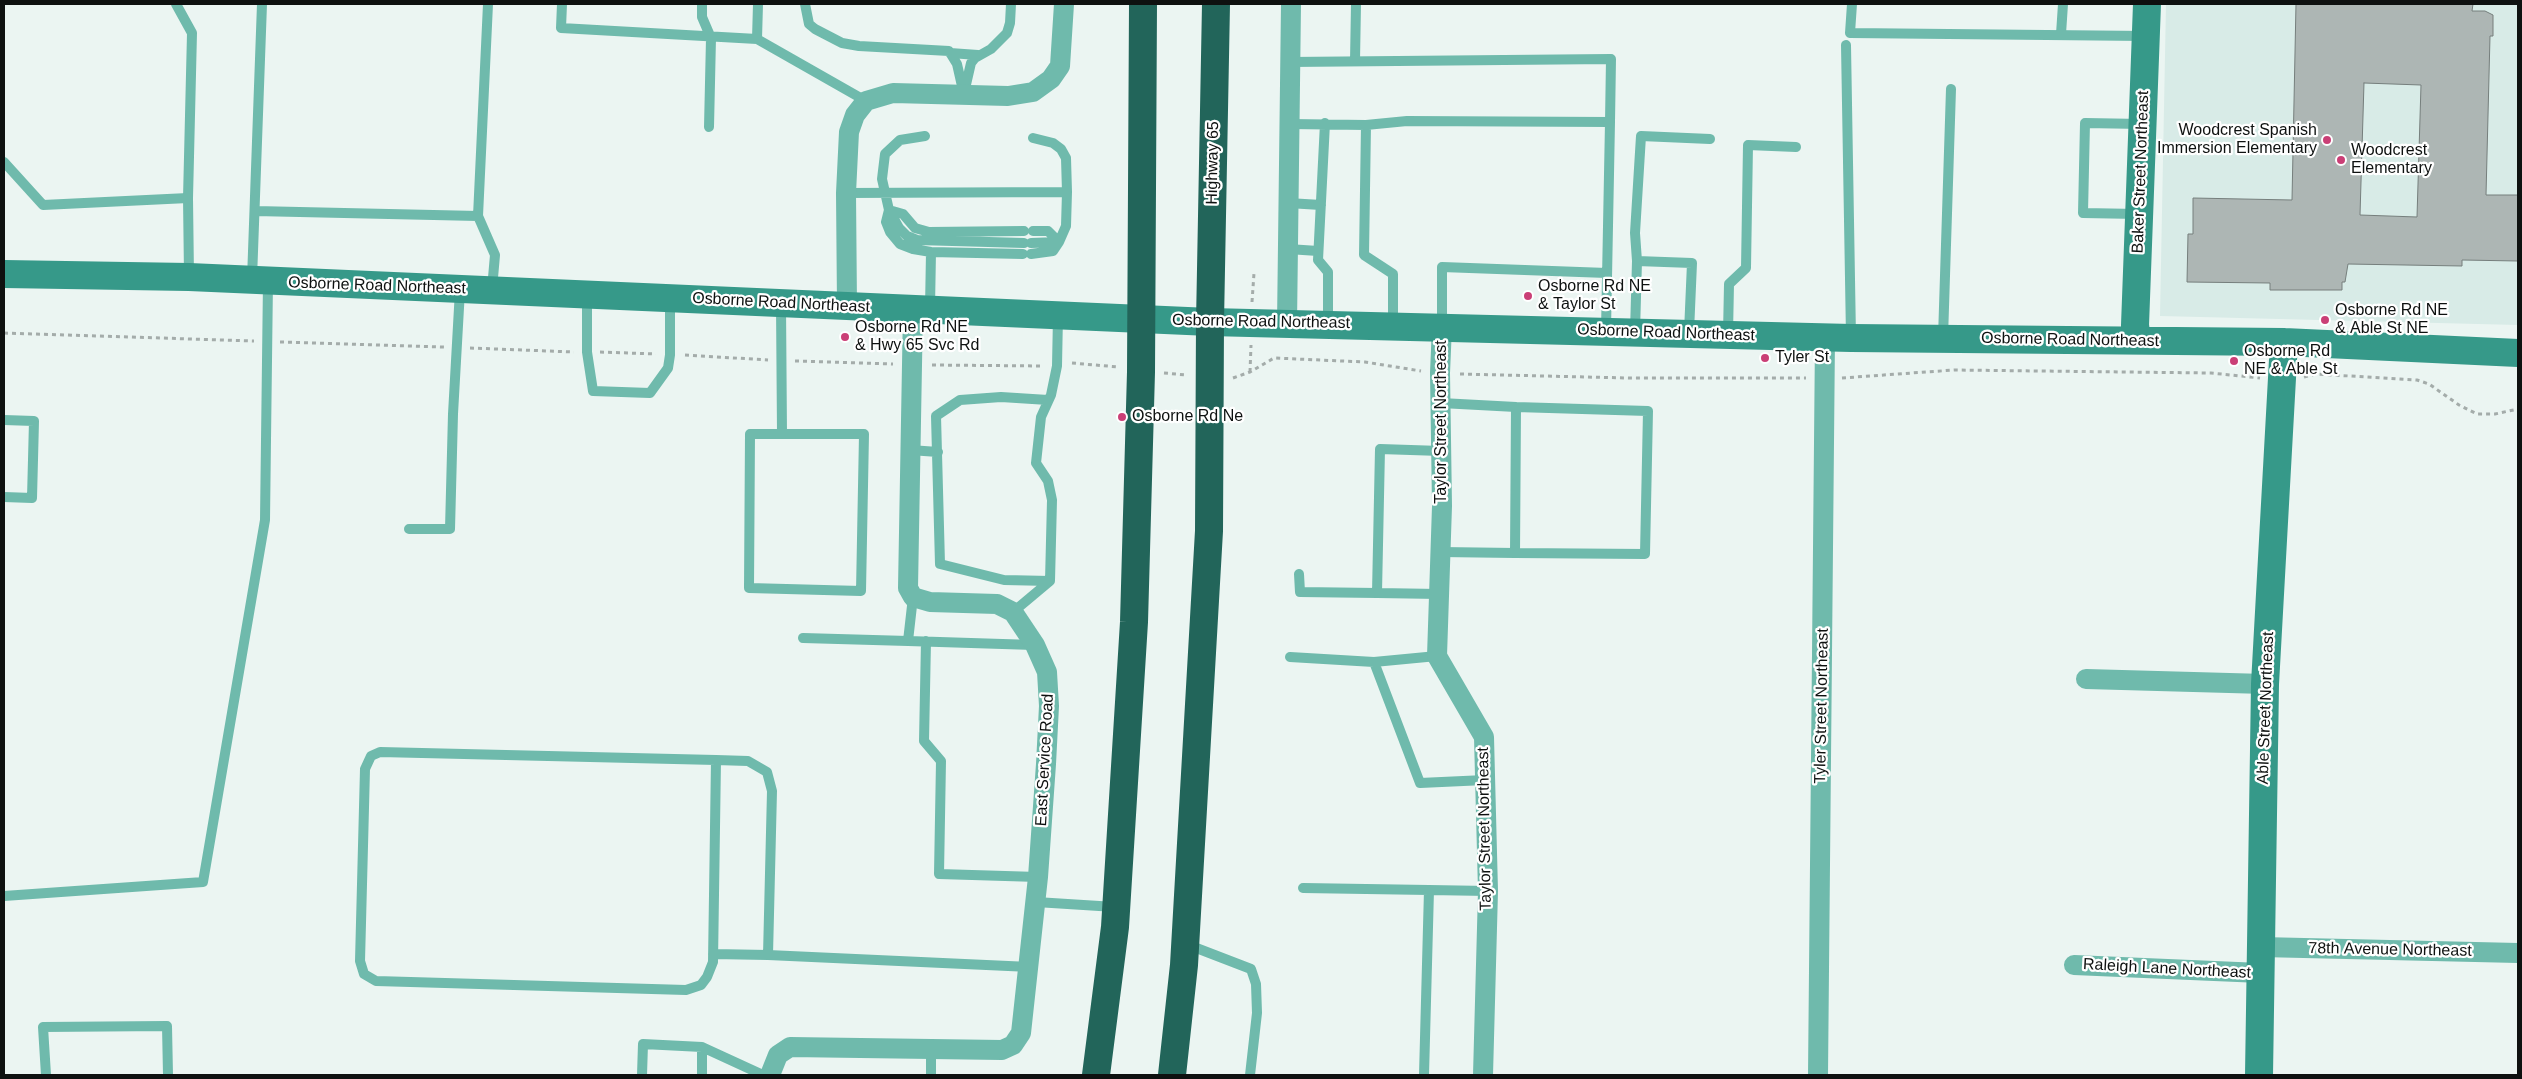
<!DOCTYPE html>
<html>
<head>
<meta charset="utf-8">
<style>
  body { margin:0 }
  #map { position:relative; width:2522px; height:1079px; overflow:hidden; background:#ebf5f2; font-family:Helvetica,sans-serif }
  canvas { display:block }
  .frame { position:absolute; inset:0; border:5px solid #0e1110; pointer-events:none }
</style>
</head>
<body>
<div id="map">
<canvas width="2522" height="1079"></canvas>
<div class="frame"></div>
</div>
<script>
const context = document.querySelector('canvas').getContext('2d');
context.lineJoin = 'round';
function paint(path, color) { context.fillStyle = color; context.fill(path, 'evenodd'); }
const shape = rows => new Path2D(rows.map(r => 'M' + r).join(''));
function strokePath(path, color, width, dash) { context.strokeStyle = color; context.lineWidth = width; context.lineCap = dash ? 'butt' : 'round'; context.setLineDash(dash || []); context.stroke(path); }
function label(font, color, halo, rows, align = 'center') {
  context.font = font + ' Helvetica,sans-serif'; context.lineWidth = 4.5; context.setLineDash([]); context.textBaseline = 'middle'; context.strokeStyle = halo; context.fillStyle = color; for (const [text, x, y, turn = 0] of rows) {
    context.save(); context.translate(x, y); context.rotate((+turn || 0) * Math.PI / 180); context.textAlign = isNaN(turn) ? turn : align; if (halo) context.strokeText(text, 0, 0); context.fillText(text, 0, 0); context.restore();
  }
}
paint(shape([
  [2166,4,2518,4,2518,325,2160,316]
]), '#d8ebe7');
const building = shape([
  [2296,4,2473,4,2472,11,2485,11,2493,15,2493,36,2490,36,2486,195,2518,195,2518,261,2462,260,2462,266,2348,264,2345,282,2342,282,2342,290,2270,290,2270,283,2187,282,2188,234,2193,234,2193,198,2292,200,2296,4],
  [2364,83,2421,85,2417,217,2360,215,2364,83]
]);
paint(building, '#adb6b4');
strokePath(building, '#767f7d', 1);
strokePath(shape([
  [1252,302,1254,273],
  [4,333,254,341],
  [280,342,444,347],
  [470,348,574,352],
  [600,352,656,354],
  [685,355,768,360],
  [795,361,893,364],
  [1072,363,1118,367],
  [932,365,1043,366],
  [1250,372,1251,345],
  [1164,373,1187,375],
  [1460,374,1628,378,1806,378],
  [2304,377,2316,374,2417,380,2429,384,2459,405,2477,414,2495,414,2518,409],
  [1233,378,1250,372,1274,358,1365,362,1421,371],
  [1842,378,1954,370,2211,373,2260,378]
]), '#a4acaa', 3, [4, 4]);
strokePath(shape([
  [176,4,192,33,188,198,189,276],
  [488,4,478,216,495,255,492,289],
  [562,4,561,28,757,39,866,101],
  [702,4,702,17,711,38,709,127],
  [805,4,809,24,815,29,842,43,859,46,949,51,957,64,964,95],
  [1852,4,1850,33,2145,36],
  [2061,34,2063,4],
  [757,39,758,4],
  [1846,45,1851,337],
  [950,53,978,55],
  [1355,61,1356,4],
  [1290,62,1611,59,1610,122],
  [965,89,971,63,975,58,991,49,1007,33,1010,23,1011,4],
  [1325,123,1318,260,1328,272,1328,323],
  [1290,124,1366,125,1407,121,1610,122,1606,330],
  [1366,125,1364,255,1393,274,1393,324],
  [925,136,900,140,885,154,882,179,889,210,899,228,907,236,917,240,1024,243],
  [4,162,43,205,188,198],
  [846,193,1067,192],
  [1288,203,1321,205],
  [889,210,886,222,890,232,900,244,913,249,931,252,1023,254],
  [889,210,903,214,915,228,929,232,1024,231],
  [255,211,478,216],
  [2138,214,2083,213,2085,123,2142,124],
  [1031,243,1059,242,1066,226,1067,192,1066,158,1061,149,1053,143,1033,138],
  [1288,249,1318,251],
  [1031,254,1053,251,1059,242,1048,231,1033,231],
  [1637,261,1635,233,1641,136,1710,139],
  [252,279,262,4],
  [587,296,587,352,593,391,650,393,668,368,670,355,670,299],
  [781,305,782,434],
  [930,308,931,252],
  [1442,326,1442,267,1607,273],
  [1635,332,1637,261,1692,263,1689,332],
  [1728,334,1729,284,1746,268,1748,145,1796,147],
  [1943,338,1951,89],
  [1048,400,1001,397,960,400,936,416,940,564,1004,580,1050,581],
  [4,420,34,421,32,498,4,497],
  [750,434,864,434,861,591,749,588,750,434],
  [910,450,938,452],
  [409,529,450,529,453,414,460,290],
  [1441,552,1515,553,1516,407,1441,403],
  [1515,553,1645,554,1648,411,1516,407],
  [1299,574,1300,592,1377,593],
  [1439,594,1377,593,1380,449,1441,451],
  [913,597,908,641,1034,645],
  [1013,612,1050,581,1052,500,1048,481,1036,463,1041,417,1051,395,1057,366,1058,316],
  [803,638,908,641],
  [926,641,924,741,941,761,939,874,1038,877],
  [1437,656,1374,662,1420,783,1485,780],
  [1290,657,1374,662],
  [716,760,713,962,707,977,701,985,686,990,376,981,364,974,360,961,365,769,371,756,380,752,716,760,748,761,767,772,772,791,768,955,1030,967],
  [1303,888,1429,890],
  [4,896,203,882,265,520,268,281],
  [1036,902,1115,907],
  [1186,944,1251,969,1256,984,1257,1013,1250,1075],
  [713,954,768,955],
  [46,1075,43,1027,167,1026,168,1075],
  [642,1075,643,1044,702,1047,763,1075],
  [702,1075,702,1047],
  [931,1075,931,1049],
  [1424,1075,1429,890,1488,891]
]), '#6fbaac', 10);
strokePath(shape([
  [847,306,846,193,849,132,855,115,866,101,893,93,1008,96,1033,92,1051,79,1060,66,1064,4],
  [1287,324,1291,4],
  [1442,326,1440,373,1442,506,1437,656,1484,737,1488,891,1483,1075],
  [2086,679,2265,684],
  [2261,947,2518,953],
  [2074,965,2261,973],
  [770,1075,778,1055,790,1047,1002,1050,1013,1045,1021,1033,1038,877,1046,764,1049,706,1047,672,1035,645,1013,612,997,604,930,602,913,597,908,588,913,309],
  [1818,1075,1825,337]
]), '#6fbaac', 20);
strokePath(shape([
  [4,274,189,277,1210,322,1851,338,2284,342,2518,353],
  [2137,340,2135,325,2147,4],
  [2259,1075,2265,684,2284,342]
]), '#369989', 28);
strokePath(shape([
  [1096,1075,1115,927,1134,622,1141,372,1143,4],
  [1172,1075,1184,965,1209,531,1210,322,1216,4]
]), '#22655a', 28);
for (const [x, y, r, color] of [
  [2327,140,5,"#ca3f76"],
  [2341,160,5,"#ca3f76"],
  [1528,296,5,"#ca3f76"],
  [2325,320,5,"#ca3f76"],
  [845,337,5,"#ca3f76"],
  [1765,358,5,"#ca3f76"],
  [2234,361,5,"#ca3f76"],
  [1122,417,5,"#ca3f76"]
]) { const dot = new Path2D(); dot.arc(x, y, r, 0, 2 * Math.PI); context.fillStyle = color; context.fill(dot); strokePath(dot, '#fff', 2); }
label('16px', '#0e1110', '#fff', [
  ["Woodcrest Spanish",2317,131,"right"],
  ["Immersion Elementary",2317,149,"right"],
  ["Woodcrest",2351,151],
  ["Elementary",2351,169],
  ["Osborne Rd NE",1538,287],
  ["& Taylor St",1538,305],
  ["Osborne Rd NE",2335,311],
  ["& Able St NE",2335,329],
  ["Osborne Rd NE",855,328],
  ["& Hwy 65 Svc Rd",855,346],
  ["Osborne Rd",2244,352],
  ["NE & Able St",2244,370],
  ["Tyler St",1775,358],
  ["Osborne Rd Ne",1132,417]
], 'left');
label('16px', '#0e1110', '#fff', [
  ["Highway 65",1213,163,-89],
  ["Baker Street Northeast",2141,172,-88],
  ["Osborne Road Northeast",377,286,2],
  ["Osborne Road Northeast",781,303,3],
  ["Osborne Road Northeast",1261,322,1],
  ["Osborne Road Northeast",1666,333,2],
  ["Osborne Road Northeast",2070,340,1],
  ["Taylor Street Northeast",1442,422,-90],
  ["Tyler Street Northeast",1822,706,-89],
  ["Able Street Northeast",2266,708,-88],
  ["East Service Road",1045,760,-87],
  ["Taylor Street Northeast",1485,829,-91],
  ["78th Avenue Northeast",2390,950,1],
  ["Raleigh Lane Northeast",2167,969,3]
]);
</script>
</body>
</html>
